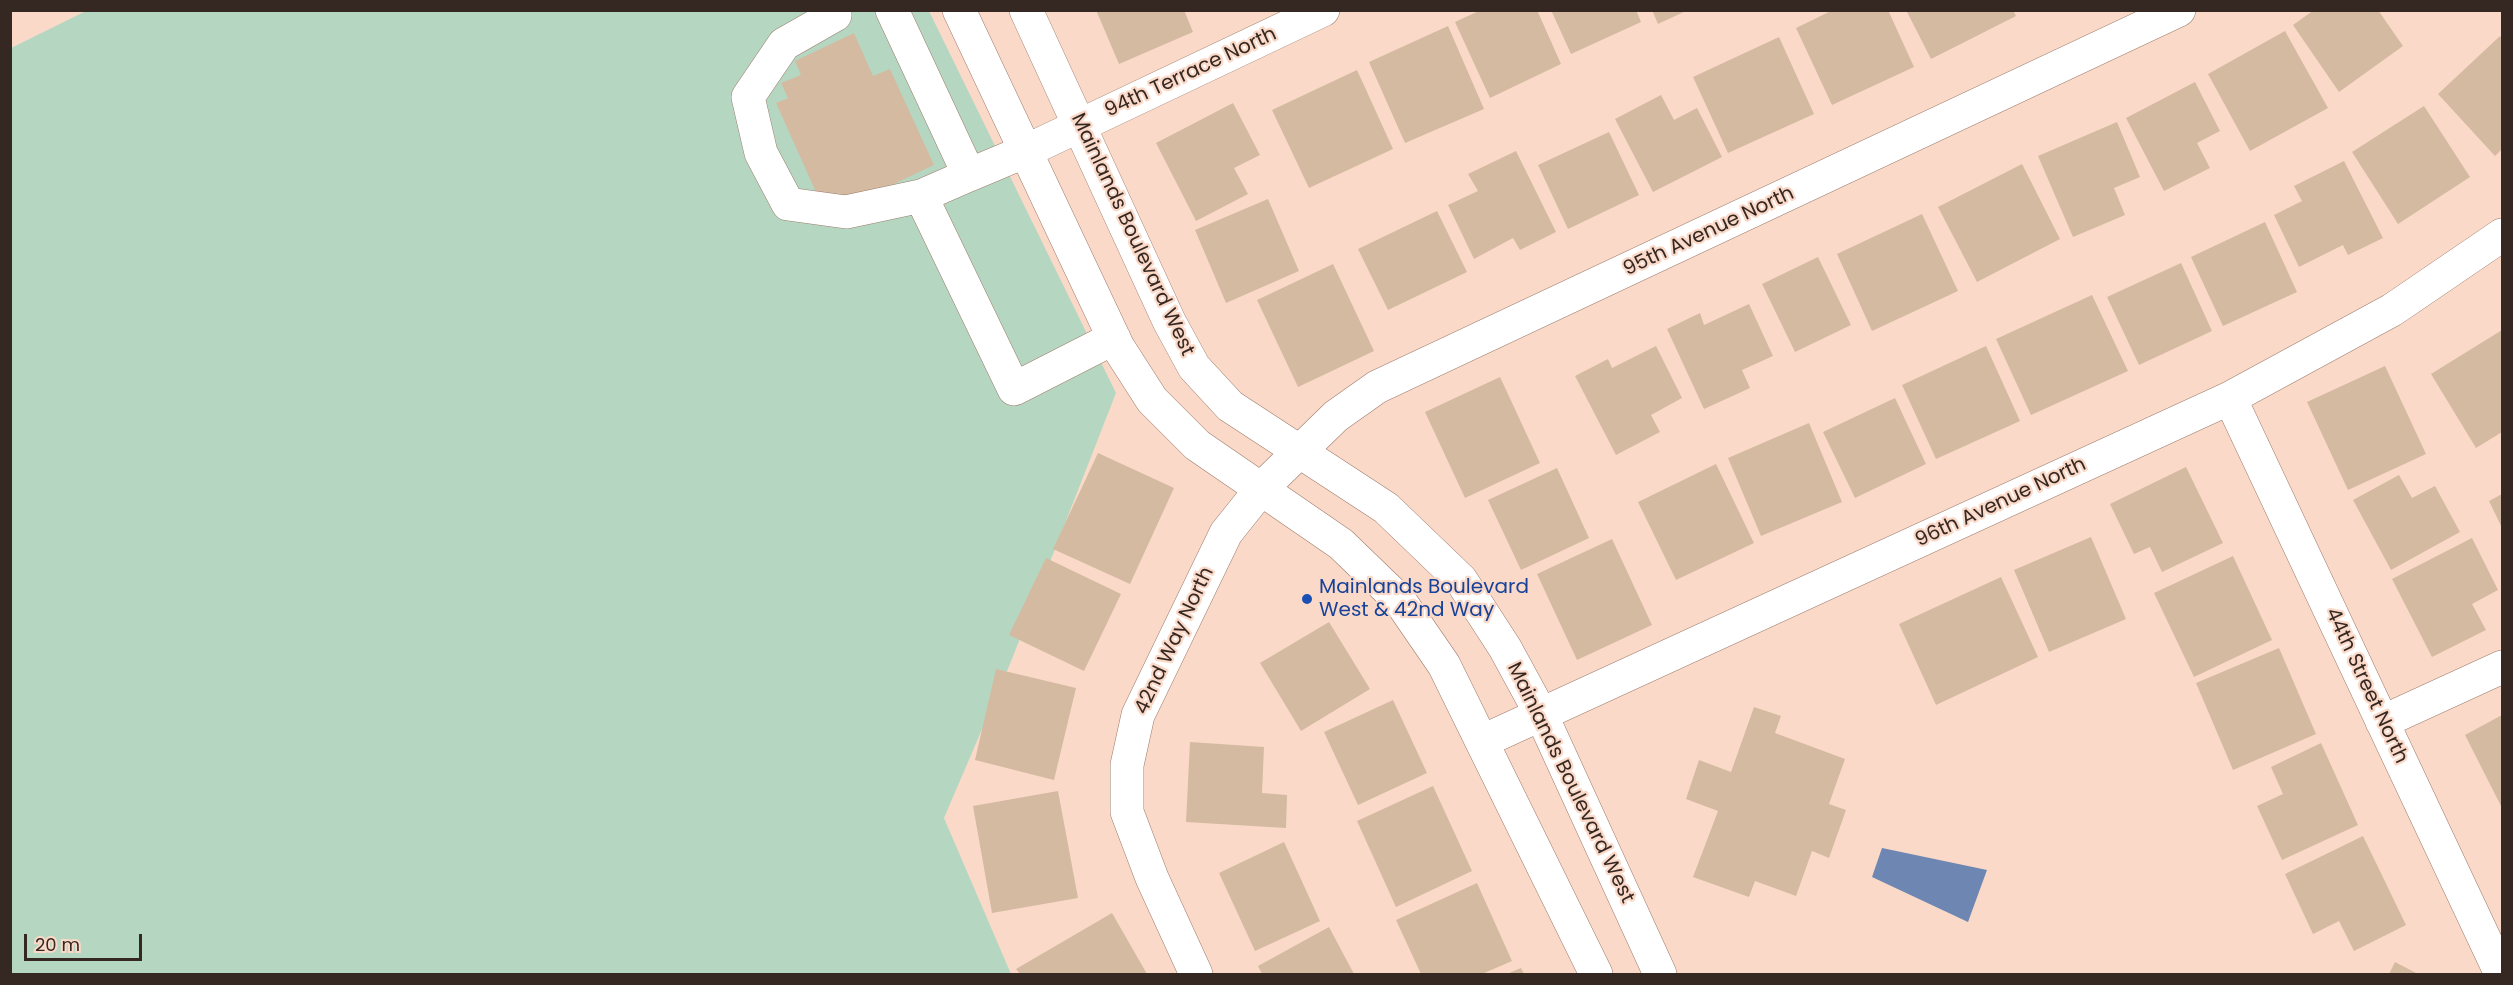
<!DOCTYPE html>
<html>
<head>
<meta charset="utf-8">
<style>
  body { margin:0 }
  #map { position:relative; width:2513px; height:985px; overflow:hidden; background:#fbd9c8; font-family:Poppins,sans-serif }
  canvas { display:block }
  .frame { position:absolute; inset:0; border:12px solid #352822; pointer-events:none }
  .scale { position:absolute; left:24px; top:934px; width:118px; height:27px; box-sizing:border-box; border:3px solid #352822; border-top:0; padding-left:8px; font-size:18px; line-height:21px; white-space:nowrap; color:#352822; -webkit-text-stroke:4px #fbd9c8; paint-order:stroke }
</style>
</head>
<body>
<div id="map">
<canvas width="2513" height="985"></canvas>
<div class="frame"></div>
<div class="scale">20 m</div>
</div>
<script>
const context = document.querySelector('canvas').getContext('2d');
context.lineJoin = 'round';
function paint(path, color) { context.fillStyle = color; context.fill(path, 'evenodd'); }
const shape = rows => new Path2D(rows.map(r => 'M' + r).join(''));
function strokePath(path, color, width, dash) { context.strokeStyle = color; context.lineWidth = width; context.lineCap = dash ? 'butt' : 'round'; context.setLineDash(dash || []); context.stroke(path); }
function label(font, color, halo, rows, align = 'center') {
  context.font = font + ' Poppins,sans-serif'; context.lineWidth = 4.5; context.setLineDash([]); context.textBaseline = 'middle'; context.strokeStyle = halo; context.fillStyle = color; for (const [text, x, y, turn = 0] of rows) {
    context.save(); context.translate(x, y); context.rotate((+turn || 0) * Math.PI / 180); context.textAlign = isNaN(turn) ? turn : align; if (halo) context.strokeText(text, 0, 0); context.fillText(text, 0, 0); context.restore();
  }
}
paint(shape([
  [88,10,929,11,1116,393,1010,664,944,818,1011,974,11,974,11,48]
]), '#b5d7c1');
paint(shape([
  [1882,848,1987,870,1968,922,1872,877]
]), '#6d86b2');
paint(shape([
  [1096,10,1184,10,1193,32,1119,64],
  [1481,10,1537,10,1561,64,1490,98,1455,22],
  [1551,10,1636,10,1641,22,1571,54],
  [1652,10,1688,10,1658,24],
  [1833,10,1888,10,1914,67,1832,105,1796,28],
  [1906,10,2013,10,2016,16,1931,59],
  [2314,10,2378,10,2403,46,2339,92,2293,25],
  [1448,26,1484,109,1405,143,1369,62],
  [2285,31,2328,108,2250,151,2208,74],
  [854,33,873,76,890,69,934,165,858,201,842,200,838,193,820,201,776,103,788,98,781,83,801,75,795,61],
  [2500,36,2502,39,2502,149,2495,156,2438,94],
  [1779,37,1814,114,1728,153,1693,77],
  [1357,70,1393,149,1309,188,1272,110],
  [2195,82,2220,131,2197,143,2210,168,2164,191,2126,118],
  [1661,95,1674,120,1697,108,1722,157,1653,192,1615,119],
  [1233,103,1260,155,1234,168,1248,194,1196,221,1156,143],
  [2424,106,2470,177,2398,224,2352,152],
  [2117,122,2140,177,2114,188,2125,215,2073,237,2038,156],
  [1609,132,1639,195,1568,229,1538,165],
  [1516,151,1556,232,1520,250,1513,238,1474,259,1448,205,1478,191,1468,174],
  [2344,161,2383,238,2348,255,2343,245,2299,267,2274,215,2302,201,2294,186],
  [2022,164,2060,239,1977,282,1938,207],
  [1268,199,1299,271,1226,303,1195,230],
  [1437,211,1467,272,1388,310,1358,249],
  [1922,214,1958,291,1872,331,1837,254],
  [2265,222,2297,292,2223,326,2191,257],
  [1818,257,1851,325,1795,352,1762,284],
  [2181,263,2212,331,2139,365,2107,297],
  [1333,264,1374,351,1298,387,1257,300],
  [2092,295,2128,371,2031,415,1996,339],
  [1749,304,1773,356,1742,370,1750,388,1704,409,1667,329,1700,313,1704,325],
  [2502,330,2502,432,2476,448,2431,374],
  [1656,346,1682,398,1651,415,1660,432,1616,455,1575,376,1608,359,1612,368],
  [1986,346,2020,421,1936,459,1902,385],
  [2385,366,2426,454,2348,490,2307,402],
  [1500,377,1540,463,1465,498,1425,412],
  [1895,398,1926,464,1855,498,1823,432],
  [1809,423,1842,502,1761,536,1728,458],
  [1098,453,1174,488,1130,584,1053,549],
  [1716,464,1754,543,1676,580,1638,502],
  [2186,467,2223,543,2162,572,2150,547,2134,554,2110,504],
  [1557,468,1589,538,1521,570,1488,500],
  [2399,475,2412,498,2435,486,2460,532,2391,570,2353,500],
  [2502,494,2502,528,2489,501],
  [2091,537,2126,619,2049,652,2014,570],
  [2472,538,2498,590,2472,604,2486,630,2432,657,2392,579],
  [1612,539,1652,625,1577,660,1537,574],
  [2233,556,2272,640,2194,677,2154,593],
  [1046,558,1121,594,1084,671,1009,635],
  [2001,577,2038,657,1936,705,1899,624],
  [1329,622,1370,689,1301,731,1260,663],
  [2279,648,2316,734,2233,770,2196,683],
  [996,669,1076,688,1054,780,975,760],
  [1393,700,1427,773,1358,805,1324,732],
  [1754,707,1781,716,1775,733,1845,759,1829,804,1846,810,1829,858,1812,851,1796,896,1755,881,1749,897,1693,877,1718,811,1686,799,1699,760,1731,772],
  [2502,715,2502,808,2465,735],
  [1190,742,1264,747,1262,793,1287,795,1286,828,1186,822],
  [2321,743,2358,825,2282,860,2257,806,2283,794,2271,767],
  [1433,786,1472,871,1396,907,1357,821],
  [1058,791,1078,898,992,913,973,806],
  [2363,836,2406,925,2354,951,2339,921,2313,934,2285,874],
  [1284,842,1320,921,1255,951,1219,873],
  [1477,883,1512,961,1482,974,1421,974,1396,920],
  [1112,913,1147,974,1020,974,1016,969],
  [1329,927,1354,974,1262,974,1258,966],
  [2395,962,2418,974,2389,974],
  [1521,968,1524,974,1507,974]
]), '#d4baa1');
const minor = shape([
  [892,10,969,175,1026,151,1323,10],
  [959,10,1118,347,1152,400,1197,445,1341,544,1400,601,1444,665,1596,974],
  [1026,10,1169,321,1194,367,1230,406,1386,508,1461,580,1505,648,1541,714,1660,974],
  [835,15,784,44,748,97,761,153,788,204,846,212,921,196],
  [969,175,921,196,1014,389,1114,338],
  [2230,398,2501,974],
  [2382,722,2502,667],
  [1483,741,2230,398,2392,310,2502,235],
  [1196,974,1152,878,1127,812,1127,765,1138,715,1226,533,1262,488,1300,451,1336,416,1377,387,2179,10]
]);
strokePath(minor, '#9b7c6c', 34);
strokePath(minor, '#fff', 33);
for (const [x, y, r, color] of [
  [1307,599,6,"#1a4fb4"]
]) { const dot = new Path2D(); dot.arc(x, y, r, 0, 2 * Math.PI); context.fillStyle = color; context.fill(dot); strokePath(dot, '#fbd9c8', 2); }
label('20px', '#352822', '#fbd9c8', [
  ["94th Terrace North",1191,73,-25],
  ["95th Avenue North",1709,232,-25],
  ["Mainlands Boulevard West",1132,235,65],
  ["96th Avenue North",2001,503,-25],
  ["42nd Way North",1175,641,-65],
  ["44th Street North",2366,686,65],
  ["Mainlands Boulevard West",1570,783,64]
]);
label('20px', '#164399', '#fbd9c8', [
  ["Mainlands Boulevard",1319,588],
  ["West & 42nd Way",1319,611]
], 'left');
</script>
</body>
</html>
